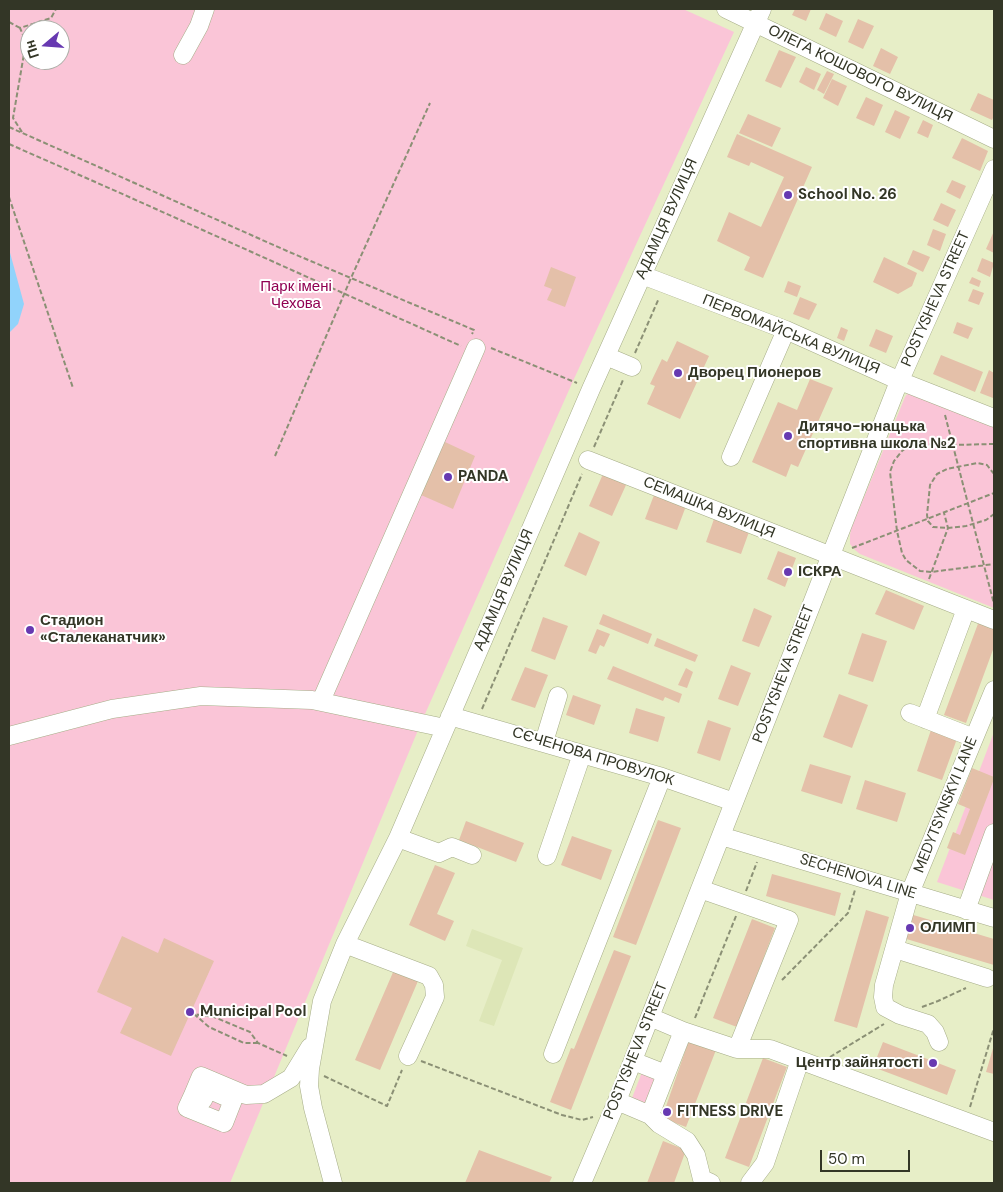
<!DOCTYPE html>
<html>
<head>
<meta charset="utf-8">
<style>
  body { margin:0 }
  #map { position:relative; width:1003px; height:1192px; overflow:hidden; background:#e7eec7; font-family:"DM Sans",sans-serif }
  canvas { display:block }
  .frame { position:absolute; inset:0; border:10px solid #333626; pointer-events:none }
  .north { position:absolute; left:20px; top:20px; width:50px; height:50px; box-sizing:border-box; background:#fff; border:1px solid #adafa8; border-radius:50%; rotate:252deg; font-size:14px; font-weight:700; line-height:20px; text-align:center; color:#333626 }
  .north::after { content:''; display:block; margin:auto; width:18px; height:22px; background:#6739b1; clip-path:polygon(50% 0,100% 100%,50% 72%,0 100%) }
  .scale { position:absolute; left:820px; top:1150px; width:90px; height:22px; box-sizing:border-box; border:2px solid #333626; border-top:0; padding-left:6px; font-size:15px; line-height:18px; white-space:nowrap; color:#333626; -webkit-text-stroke:4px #fff; paint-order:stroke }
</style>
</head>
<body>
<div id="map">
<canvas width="1003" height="1192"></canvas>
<div class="frame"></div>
<div class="north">Пн</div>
<div class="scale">50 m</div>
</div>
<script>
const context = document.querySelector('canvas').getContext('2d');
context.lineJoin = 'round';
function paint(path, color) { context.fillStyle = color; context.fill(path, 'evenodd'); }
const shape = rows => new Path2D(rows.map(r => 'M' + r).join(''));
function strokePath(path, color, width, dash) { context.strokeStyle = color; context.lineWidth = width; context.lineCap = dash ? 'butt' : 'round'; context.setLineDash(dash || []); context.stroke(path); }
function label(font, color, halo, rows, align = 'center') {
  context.font = font + ' "DM Sans",sans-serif'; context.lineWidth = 4; context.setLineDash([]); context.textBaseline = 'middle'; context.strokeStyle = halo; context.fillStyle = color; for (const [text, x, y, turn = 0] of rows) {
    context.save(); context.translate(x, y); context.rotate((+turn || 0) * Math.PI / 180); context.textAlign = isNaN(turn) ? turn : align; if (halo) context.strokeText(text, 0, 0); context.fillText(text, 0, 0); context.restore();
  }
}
paint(shape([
  [472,929,523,948,494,1026,479,1021,502,960,466,946]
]), '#dde6b7');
paint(shape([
  [9,9,683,9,734,32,573,381,421,723,230,1183,9,1183],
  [30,30,60,30,60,60,30,60],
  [908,393,994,422,994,608,860,554,855,550,850,544,850,535,851,529,905,397],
  [994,732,994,900,937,882],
  [642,1072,658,1078,646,1103,643,1103,632,1098]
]), '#fac5d7');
paint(shape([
  [9,249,24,304,18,324,9,333]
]), '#91d3fb');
paint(shape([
  [795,9,811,9,806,21,792,15],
  [826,13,843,21,836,37,819,29],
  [858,19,874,26,863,49,848,42],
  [881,48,898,57,890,74,873,66],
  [779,50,796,57,781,88,765,81],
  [806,67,821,74,814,90,799,82],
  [827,71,834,74,824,94,817,90],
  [832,79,847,86,838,106,823,98],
  [978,93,994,100,994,116,992,120,970,110],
  [866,97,883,105,874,126,856,118],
  [895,110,910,117,900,139,885,132],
  [748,114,781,128,772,147,739,133],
  [923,120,933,125,928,138,917,133],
  [737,134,812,167,763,278,744,270,750,257,717,241,729,212,761,227,784,177,751,162,749,166,727,157],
  [962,138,988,151,980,171,952,158],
  [952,180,966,186,960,199,946,192],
  [941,203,956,210,948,227,933,220],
  [933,229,946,234,940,251,927,245],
  [994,231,994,253,986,249],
  [913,250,930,257,923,272,907,264],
  [884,257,917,273,912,286,898,294,873,282],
  [982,258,994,263,990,277,977,271],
  [551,267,576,277,565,307,547,300,552,289,544,286],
  [972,277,981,281,979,287,969,283],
  [788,281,801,286,797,297,784,292],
  [973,289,984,293,979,305,968,301],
  [800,297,817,304,809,320,793,314],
  [957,322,973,328,968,339,953,333],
  [841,327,848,330,844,341,837,338],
  [876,329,893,336,886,353,869,346],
  [677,341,709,356,680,419,647,404,655,386,650,384,662,359,667,362],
  [941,355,983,372,975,392,933,374],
  [989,370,994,373,993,398,980,393],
  [810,379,833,388,798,467,791,464,786,477,752,462,778,402,797,410],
  [445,442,475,456,453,509,421,495],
  [603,474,626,485,612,516,589,506],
  [654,495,686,506,677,530,645,519],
  [714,519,749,532,741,554,706,542],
  [579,532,600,542,586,576,564,566],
  [778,551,796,558,785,587,767,579],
  [886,590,924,606,914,630,875,614],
  [754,608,772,616,759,647,742,641],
  [603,614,652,634,648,644,599,624],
  [543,617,568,626,555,660,531,651],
  [979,621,994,627,994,647,966,723,944,715],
  [597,629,610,634,604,647,600,645,596,654,588,651],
  [862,633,887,641,873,682,848,674],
  [657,638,698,655,695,662,654,646],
  [731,665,751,673,738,706,718,699],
  [613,666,682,694,679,703,665,697,663,701,607,679],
  [525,667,548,675,535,708,511,700],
  [686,668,693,672,687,688,678,685],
  [839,694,868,705,852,748,823,737],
  [573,695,601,705,594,725,566,715],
  [636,708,665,717,658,742,629,733],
  [708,720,731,728,720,761,697,753],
  [932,727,958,736,942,780,917,771],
  [810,764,851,776,842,804,801,791],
  [972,768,994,777,994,779,965,855,947,848,953,832,960,835,970,809,958,804],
  [865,780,906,793,897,822,856,809],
  [658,820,681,828,636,945,613,937],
  [466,821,524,843,516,862,459,840],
  [572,836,612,850,601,880,561,865],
  [435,865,455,873,437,914,454,921,445,941,409,925],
  [772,874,841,893,835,916,766,896],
  [866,910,889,917,857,1028,834,1021],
  [910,914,994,939,994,965,903,938],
  [752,919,775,928,737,1027,713,1018],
  [122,936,158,953,164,938,214,961,171,1056,120,1033,132,1008,97,992],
  [614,950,631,956,571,1110,550,1102,571,1048,574,1049],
  [394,970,418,981,380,1070,355,1060],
  [689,1040,716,1050,686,1127,662,1118],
  [883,1042,956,1070,947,1095,873,1067],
  [994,1045,994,1074,986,1072],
  [763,1058,787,1067,749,1167,725,1158],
  [663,1141,686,1150,674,1183,647,1183],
  [479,1150,552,1177,549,1183,465,1183]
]), '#e4c0a9');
const minor = shape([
  [726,9,994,139],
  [183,55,199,26,205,9],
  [642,275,786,330,900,381,994,418],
  [606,356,632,367],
  [731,457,786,330],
  [588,460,994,620],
  [321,701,476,348],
  [910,713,974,738],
  [450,716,662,777,734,802],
  [925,719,966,609],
  [9,736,112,709,201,696,312,700,445,728],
  [544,742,558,696],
  [721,836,994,918],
  [398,838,439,853,452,847,472,855],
  [547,856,582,754],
  [700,889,789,920,737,1049],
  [966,910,994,833],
  [345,944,429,976,434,985,435,997,408,1056],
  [895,949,987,978],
  [683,1031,737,1049,770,1049,994,1132],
  [939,1042,935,1032,928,1024,900,1015,885,1007,883,997,884,985,910,893,994,690],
  [553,1054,662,777],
  [633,1061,666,1074],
  [193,1095,203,1100,208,1089,233,1100,224,1123,187,1108,193,1095,201,1076,246,1095,264,1094,291,1078,310,1047],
  [617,1101,650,1115,666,1074,683,1031,650,1017],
  [650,1115,659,1124,687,1141,696,1155,702,1179,711,1183],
  [333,1183,313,1108,309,1086,310,1069,322,1001,345,944,398,838,591,389,762,9],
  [582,1183,617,1101,896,389,994,169],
  [750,1183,765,1163,800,1060]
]);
strokePath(minor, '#a6ad88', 19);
strokePath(shape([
  [9,22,20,28],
  [9,127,287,251,474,330,472,334],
  [22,132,13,118,26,42,20,28,51,18,56,9],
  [9,144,118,192,461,346],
  [9,197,73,388],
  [491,348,577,383],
  [635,353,659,298],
  [945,415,994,604],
  [994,444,953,445,919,444,910,445,902,451,894,461,890,472,897,531,902,553,906,560,920,571,931,572,994,564],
  [594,447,623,380],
  [275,456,351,278,430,103],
  [994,474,987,465,977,463,947,469,937,474,930,485,927,515,928,521,933,527,948,528,966,526,986,520,994,514],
  [852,548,994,493],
  [929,579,948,528,944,513],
  [482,709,582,474],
  [746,891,757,862],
  [782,980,848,913,855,890],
  [922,1007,938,1001,966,988],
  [695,1018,736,916],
  [258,1043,244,1043,209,1027,194,1014,214,1017,250,1032,258,1043,287,1056],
  [830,1057,884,1024],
  [421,1061,562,1115,582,1120,593,1117],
  [324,1076,387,1106,402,1070],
  [970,1107,994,1028]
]), '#8b9075', 2, [5, 2.5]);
strokePath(minor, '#fff', 18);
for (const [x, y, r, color] of [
  [788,195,5,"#6739b1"],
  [678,373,5,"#6739b1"],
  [788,436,5,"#6739b1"],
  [448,477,5,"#6739b1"],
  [788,572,5,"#6739b1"],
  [30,630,5,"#6739b1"],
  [910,928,5,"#6739b1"],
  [190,1012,5,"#6739b1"],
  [933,1063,5,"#6739b1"],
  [667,1112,5,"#6739b1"]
]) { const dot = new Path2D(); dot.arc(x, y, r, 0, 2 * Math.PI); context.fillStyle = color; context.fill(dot); strokePath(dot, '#fff', 2); }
label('15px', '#333626', '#fff', [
  ["ОЛЕГА КОШОВОГО ВУЛИЦЯ",860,74,26],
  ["АДАМЦЯ ВУЛИЦЯ",667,219,-66],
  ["POSTYSHEVA STREET",936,299,-66],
  ["ПЕРВОМАЙСЬКА ВУЛИЦЯ",791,335,22],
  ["СЕМАШКА ВУЛИЦЯ",709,508,22],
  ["АДАМЦЯ ВУЛИЦЯ",504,590,-67],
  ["POSTYSHEVA STREET",784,674,-69],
  ["СЄЧЕНОВА ПРОВУЛОК",593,757,17],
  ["MEDYTSYNSKYI LANE",946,805,-68],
  ["SECHENOVA LINE",858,877,17],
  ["POSTYSHEVA STREET",636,1051,-68]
]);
label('bold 15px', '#333626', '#fff', [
  ["School No. 26",798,195],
  ["Дворец Пионеров",688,373],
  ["Дитячо-юнацька",798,427],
  ["спортивна школа №2",798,444],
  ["PANDA",458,477],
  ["ІСКРА",798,572],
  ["Стадион",40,621],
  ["«Сталеканатчик»",40,638],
  ["ОЛИМП",920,928],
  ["Municipal Pool",200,1012],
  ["Центр зайнятості",923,1063,"right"],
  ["FITNESS DRIVE",677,1112]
], 'left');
label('15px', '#910052', '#fff', [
  ["Парк імені",296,287],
  ["Чехова",296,304]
]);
</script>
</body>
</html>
